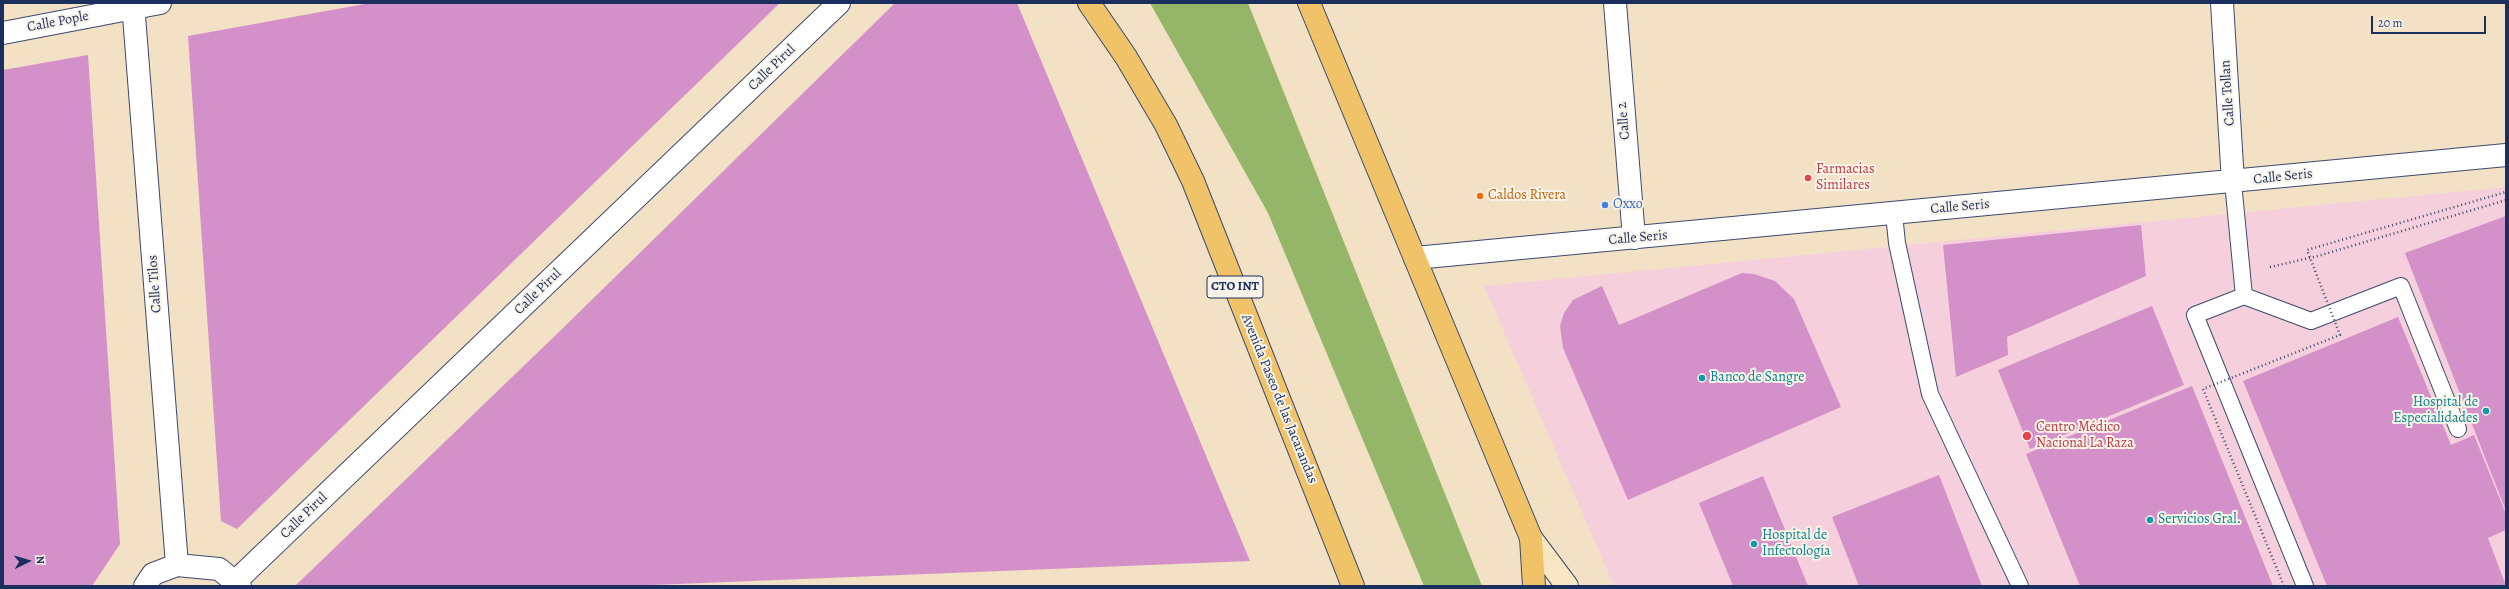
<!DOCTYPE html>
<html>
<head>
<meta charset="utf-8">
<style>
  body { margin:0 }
  #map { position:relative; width:2509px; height:589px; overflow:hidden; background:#f3e1c6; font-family:Alegreya,serif }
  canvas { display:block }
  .frame { position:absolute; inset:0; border:4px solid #1b2f5e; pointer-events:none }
  .north { position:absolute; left:8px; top:541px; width:40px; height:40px; -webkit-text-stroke:3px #f7f3e8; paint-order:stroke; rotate:85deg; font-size:11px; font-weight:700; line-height:16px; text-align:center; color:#1b2f5e }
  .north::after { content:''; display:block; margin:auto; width:14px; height:18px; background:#1b2f5e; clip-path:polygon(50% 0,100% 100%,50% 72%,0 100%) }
  .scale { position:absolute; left:2371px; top:16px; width:115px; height:18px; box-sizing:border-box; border:2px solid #1b2f5e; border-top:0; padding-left:5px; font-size:12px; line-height:14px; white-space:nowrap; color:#1b2f5e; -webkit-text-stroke:3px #f7f3e8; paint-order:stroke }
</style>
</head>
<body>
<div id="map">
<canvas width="2509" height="589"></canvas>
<div class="frame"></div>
<div class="north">N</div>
<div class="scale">20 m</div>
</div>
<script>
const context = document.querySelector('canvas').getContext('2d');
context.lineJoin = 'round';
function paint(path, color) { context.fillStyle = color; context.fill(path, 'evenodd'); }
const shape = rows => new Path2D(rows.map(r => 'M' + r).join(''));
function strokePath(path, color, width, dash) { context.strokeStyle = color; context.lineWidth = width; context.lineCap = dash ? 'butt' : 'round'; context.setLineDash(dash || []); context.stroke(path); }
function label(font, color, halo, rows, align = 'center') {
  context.font = font + ' Alegreya,serif'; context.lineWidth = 4; context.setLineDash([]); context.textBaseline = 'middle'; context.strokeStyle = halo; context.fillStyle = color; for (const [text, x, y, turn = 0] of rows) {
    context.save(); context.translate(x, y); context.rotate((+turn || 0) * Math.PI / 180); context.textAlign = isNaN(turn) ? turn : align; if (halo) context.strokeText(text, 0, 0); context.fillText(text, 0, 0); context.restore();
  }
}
paint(shape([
  [2506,187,2506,586,1614,586,1484,286]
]), '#f5cfdc');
paint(shape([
  [1150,3,1248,3,1482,586,1424,586,1268,213]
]), '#95b669');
paint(shape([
  [370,3,780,3,237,529,221,521,188,36],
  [895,3,1017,3,1250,561,628,586,295,586,562,329],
  [88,55,120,544,92,586,3,586,3,70],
  [2506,216,2506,511,2405,253],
  [2141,225,2146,276,2007,337,2008,355,1956,377,1943,245],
  [1742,273,1754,274,1775,281,1794,299,1841,407,1628,500,1563,348,1560,326,1564,313,1573,300,1602,286,1619,325],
  [2152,306,2184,385,2030,449,1998,370],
  [2398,317,2451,445,2474,435,2506,514,2506,530,2488,538,2506,586,2327,586,2243,381],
  [2192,386,2273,586,2080,586,2026,454],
  [1939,475,1982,586,1859,586,1832,517],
  [1763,476,1808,586,1733,586,1699,503]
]), '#d491c9');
const service = shape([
  [2233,182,2244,296,2195,315,2305,586],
  [1894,214,1897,243,1930,394,2020,586],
  [2244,296,2311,321,2401,286,2458,429]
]);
const minor = shape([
  [133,3,177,565],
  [1615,3,1634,238],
  [2222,3,2233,182],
  [3,33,160,3],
  [1415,258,2506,155],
  [236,581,839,3],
  [145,586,153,574,177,565,219,569,240,586]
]);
const secondary = shape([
  [1531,538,1567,586]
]);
const motorway = shape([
  [1089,3,1126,57,1166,125,1193,181,1353,586],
  [1309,3,1531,538,1534,586]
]);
strokePath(service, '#3b4a6e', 18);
strokePath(minor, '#3b4a6e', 24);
strokePath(secondary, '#3b4a6e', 24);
strokePath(motorway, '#3b4a6e', 24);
strokePath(shape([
  [2270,267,2318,256,2506,200]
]), '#3b4a6e', 2.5, [1, 3]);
strokePath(service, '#fff', 16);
strokePath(minor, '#fff', 22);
strokePath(secondary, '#f9e7c3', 22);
strokePath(motorway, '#f0c369', 22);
strokePath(shape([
  [2284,586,2203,389,2340,335,2307,250,2506,192]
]), '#3b4a6e', 2.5, [1, 3]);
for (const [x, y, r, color] of [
  [1808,178,4,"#e0444e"],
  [1480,196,4,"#e8710a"],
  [1605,205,4,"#3f7fe0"],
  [1702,378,4,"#0f9aa8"],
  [2486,411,4,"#0f9aa8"],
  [2027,436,5,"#e0444e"],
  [2150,520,4,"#0f9aa8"],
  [1754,544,4,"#0f9aa8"]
]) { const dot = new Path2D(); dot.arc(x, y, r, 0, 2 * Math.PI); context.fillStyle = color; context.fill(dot); strokePath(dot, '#f7f3e8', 1.5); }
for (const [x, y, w] of [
  [1235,287,56]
]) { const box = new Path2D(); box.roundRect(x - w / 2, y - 11, w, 22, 3); context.fillStyle = '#f7f3e8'; context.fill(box); strokePath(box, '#1b2f5e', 1); }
label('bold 13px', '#1b2f5e', null, [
  ["CTO INT",1235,287]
]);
label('14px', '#1b2f5e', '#f7f3e8', [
  ["Calle Pople",58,22,-11],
  ["Calle Pirul",772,68,-44],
  ["Calle Tollan",2228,93,-94],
  ["Calle 2",1624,121,-95],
  ["Calle Seris",2283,177,-6],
  ["Calle Seris",1960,207,-5],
  ["Calle Seris",1638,238,-5],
  ["Calle Tilos",155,284,-94],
  ["Calle Pirul",538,292,-44],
  ["Avenida Paseo de las Jacarandas",1279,399,68],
  ["Calle Pirul",304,516,-44]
]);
label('14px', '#be3a42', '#f7f3e8', [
  ["Farmacias",1816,170],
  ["Similares",1816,186],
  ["Centro Médico",2036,428],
  ["Nacional La Raza",2036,444]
], 'left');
label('14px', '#c56008', '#f7f3e8', [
  ["Caldos Rivera",1488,196]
], 'left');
label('14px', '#366cbe', '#f7f3e8', [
  ["Oxxo",1613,205]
], 'left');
label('14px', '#0d838f', '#f7f3e8', [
  ["Banco de Sangre",1710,378],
  ["Hospital de",2478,403,"right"],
  ["Especialidades",2478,419,"right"],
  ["Servicios Gral.",2158,520],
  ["Hospital de",1762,536],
  ["Infectología",1762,552]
], 'left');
</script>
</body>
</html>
